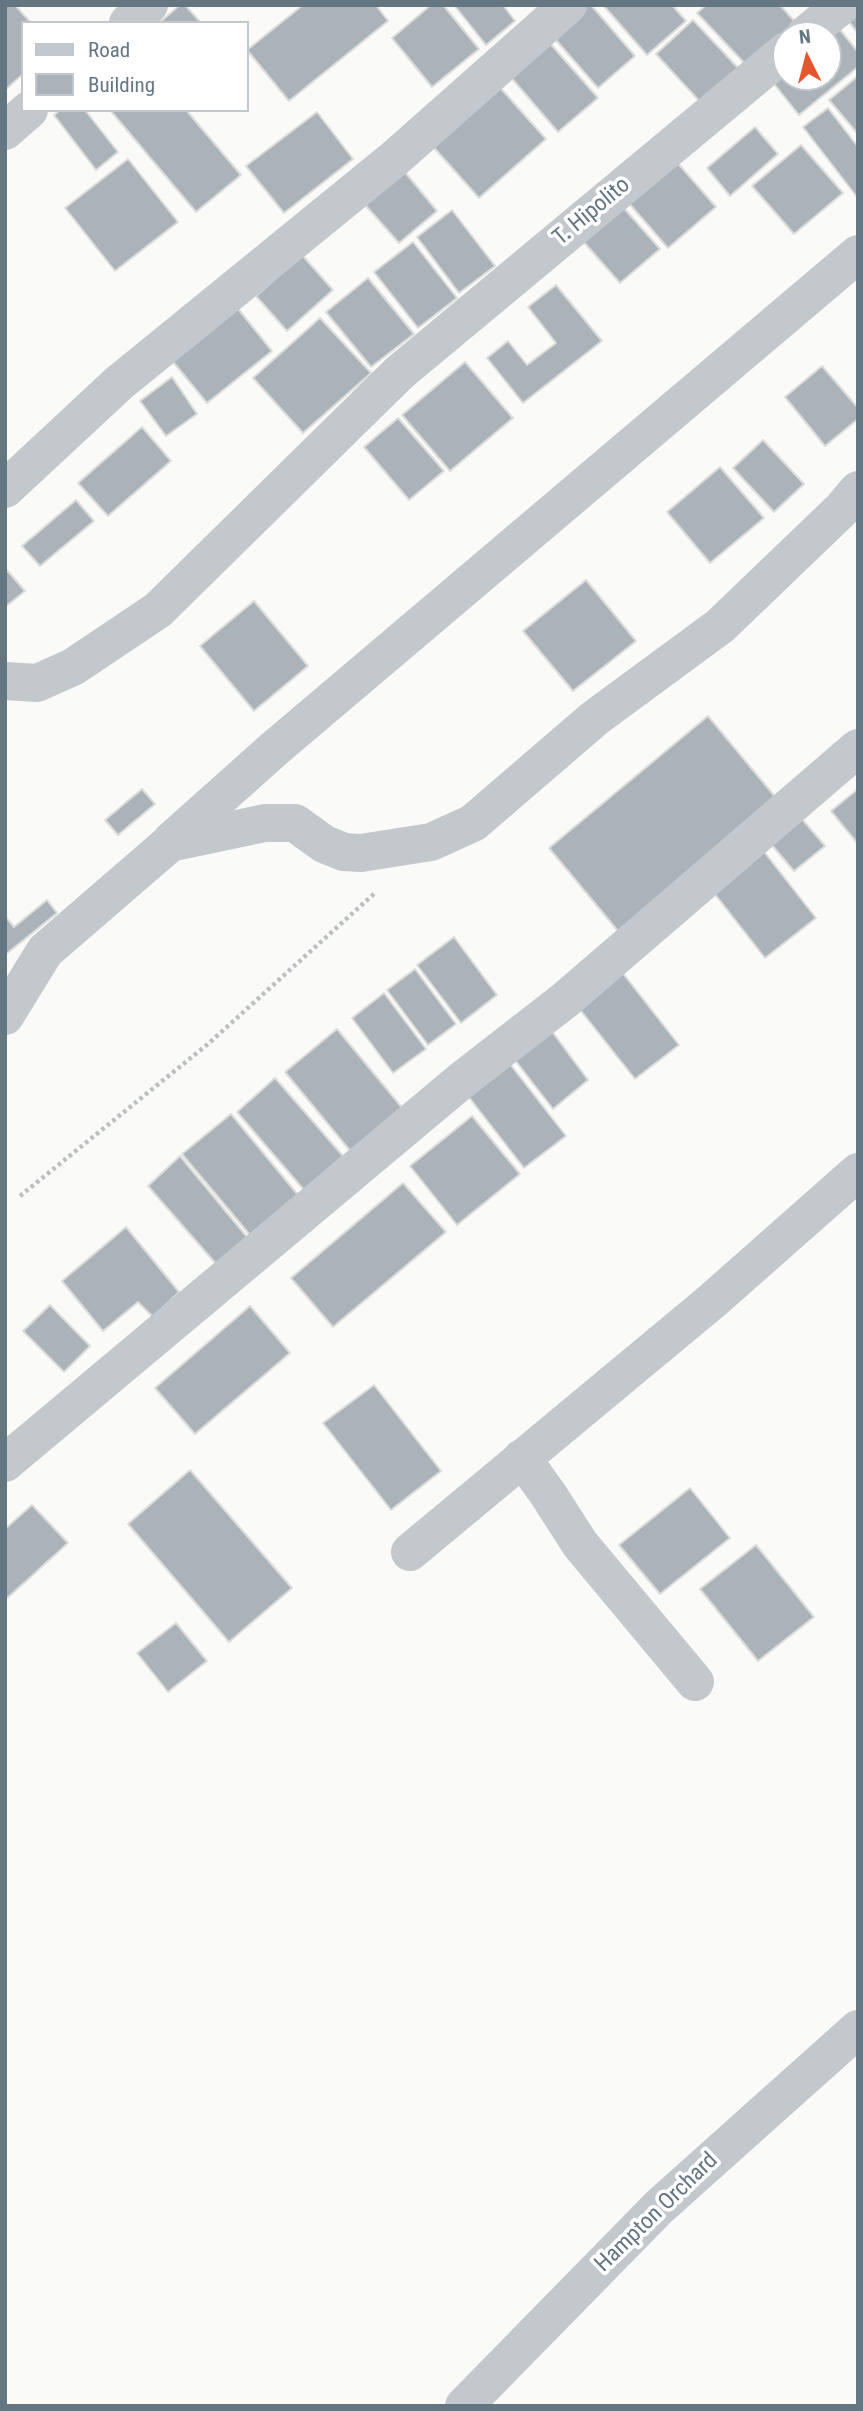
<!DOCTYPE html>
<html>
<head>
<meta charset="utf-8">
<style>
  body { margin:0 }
  #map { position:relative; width:863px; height:2411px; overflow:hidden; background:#fafaf8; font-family:"Roboto Condensed",sans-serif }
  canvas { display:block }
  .frame { position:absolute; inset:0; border:7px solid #657683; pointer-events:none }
  .legend { position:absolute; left:21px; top:21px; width:228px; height:91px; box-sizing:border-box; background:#fff; border:2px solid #c1c8cd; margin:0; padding:9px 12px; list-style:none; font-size:21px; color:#657683 }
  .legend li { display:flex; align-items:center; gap:14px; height:35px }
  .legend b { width:35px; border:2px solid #c1c8cd }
  .north { position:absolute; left:772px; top:21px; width:70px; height:70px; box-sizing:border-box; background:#fff; border:2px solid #c1c8cd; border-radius:50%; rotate:354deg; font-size:19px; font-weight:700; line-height:28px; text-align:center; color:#657683 }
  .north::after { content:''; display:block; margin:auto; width:24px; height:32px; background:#e4572e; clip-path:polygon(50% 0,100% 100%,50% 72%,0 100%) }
</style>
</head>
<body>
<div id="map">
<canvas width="863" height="2411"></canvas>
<div class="frame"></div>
<ul class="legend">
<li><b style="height:9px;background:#c3c8cc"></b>Road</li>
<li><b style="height:19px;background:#aab3b9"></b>Building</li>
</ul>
<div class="north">N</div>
</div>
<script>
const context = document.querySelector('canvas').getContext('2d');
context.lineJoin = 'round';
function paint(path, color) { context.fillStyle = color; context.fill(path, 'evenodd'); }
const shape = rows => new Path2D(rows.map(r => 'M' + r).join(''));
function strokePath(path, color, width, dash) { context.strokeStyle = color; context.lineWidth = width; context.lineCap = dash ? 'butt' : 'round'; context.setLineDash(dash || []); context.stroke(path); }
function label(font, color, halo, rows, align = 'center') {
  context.font = font + ' "Roboto Condensed",sans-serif'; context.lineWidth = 7; context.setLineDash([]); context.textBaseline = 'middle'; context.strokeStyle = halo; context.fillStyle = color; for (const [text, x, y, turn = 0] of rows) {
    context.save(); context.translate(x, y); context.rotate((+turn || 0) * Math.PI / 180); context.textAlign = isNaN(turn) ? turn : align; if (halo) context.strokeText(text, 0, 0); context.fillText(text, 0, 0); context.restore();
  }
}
const building = shape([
  [5,5,15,5,31,23,23,23,23,74,5,90,5,5],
  [180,5,185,5,201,23,159,23,180,5],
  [303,5,376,5,388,21,289,101,247,50,303,5],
  [431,5,443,5,479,49,432,87,392,38,431,5],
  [454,5,503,5,515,21,486,45,454,5],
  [578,5,591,5,635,56,598,88,548,31,578,5],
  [603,5,672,5,686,21,647,55,603,5],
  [706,5,780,5,796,23,748,67,697,13,706,5],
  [858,5,858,33,839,10,858,5],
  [693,20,739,69,702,104,656,54,693,20],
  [833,21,858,52,858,67,799,115,767,75,786,59,786,77,828,77,828,35,833,21],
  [542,34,598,98,558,132,503,68,542,34],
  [858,76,858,134,829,100,858,76],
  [495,82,546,139,479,198,428,141,495,82],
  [828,108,858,147,857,197,803,127,828,108],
  [60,110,85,110,118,152,96,170,54,115,60,110],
  [110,110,186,110,241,175,196,212,110,110],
  [317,112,353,159,284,213,246,166,317,112],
  [755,127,778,154,730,196,707,168,755,127],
  [801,145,843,193,794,234,752,186,801,145],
  [668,152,716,207,668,248,620,193,668,152],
  [128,159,178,222,115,271,65,208,128,159],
  [399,165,437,211,399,243,359,198,399,165],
  [622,206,660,249,620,283,582,240,622,206],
  [452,210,495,266,459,293,417,237,452,210],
  [413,242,457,298,418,328,374,272,413,242],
  [302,255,333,290,287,331,256,296,302,255],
  [368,278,414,334,371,367,326,312,368,278],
  [556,285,602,341,523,403,487,358,508,341,527,365,556,343,528,307,556,285],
  [231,300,272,351,207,403,165,352,231,300],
  [320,318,371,373,303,433,253,378,320,318],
  [465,362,513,418,450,471,402,415,465,362],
  [822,366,858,408,858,419,825,446,785,397,822,366],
  [172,377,197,414,166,436,140,401,172,377],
  [398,418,444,471,409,500,364,447,398,418],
  [142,427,171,461,108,516,78,483,142,427],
  [763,440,804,484,774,512,733,468,763,440],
  [720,467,764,518,710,563,667,512,720,467],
  [76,500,94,521,40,566,22,546,76,500],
  [5,568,25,591,5,607,5,568],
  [586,580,636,641,573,691,523,631,586,580],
  [254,601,308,666,254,711,200,646,254,601],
  [708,716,777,799,618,931,549,848,708,716],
  [142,789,155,804,118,835,105,820,142,789],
  [858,789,858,844,831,811,858,789],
  [796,812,825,846,794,871,765,837,796,812],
  [758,844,816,918,765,958,707,884,758,844],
  [47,900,57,913,5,955,5,916,14,927,47,900],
  [454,937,497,995,461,1023,417,965,454,937],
  [614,962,679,1045,635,1079,570,997,614,962],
  [415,969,456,1024,428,1045,387,990,415,969],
  [384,993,426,1049,393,1073,352,1018,384,993],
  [545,1022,588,1080,553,1109,508,1051,545,1022],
  [337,1029,404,1110,352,1153,285,1072,337,1029],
  [510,1064,566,1136,524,1168,468,1096,510,1064],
  [275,1078,343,1156,304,1190,237,1112,275,1078],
  [231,1114,298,1195,250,1235,182,1154,231,1114],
  [472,1116,520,1174,457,1225,410,1166,472,1116],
  [180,1156,247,1237,217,1265,148,1186,180,1156],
  [403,1183,446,1232,333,1327,291,1278,403,1183],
  [126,1227,179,1292,153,1317,138,1302,103,1331,62,1281,126,1227],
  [50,1305,90,1346,64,1372,23,1331,50,1305],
  [250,1306,290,1353,195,1434,155,1388,250,1306],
  [374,1385,441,1471,391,1510,323,1423,374,1385],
  [190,1470,292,1588,229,1642,128,1524,190,1470],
  [690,1488,730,1538,660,1594,619,1545,690,1488],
  [32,1505,68,1543,5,1600,5,1529,32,1505],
  [756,1545,814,1617,758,1661,700,1589,756,1545],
  [176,1623,207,1661,168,1692,137,1653,176,1623]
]);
paint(building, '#aab3b9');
strokePath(building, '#dcdcda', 2);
strokePath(shape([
  [20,1196,208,1044,376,892]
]), '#bbbfc2', 4.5, [3.5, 3.5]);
strokePath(shape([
  [128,23,149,5],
  [805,35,842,5],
  [5,131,29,110],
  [5,489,119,383,394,159,568,5],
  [5,681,37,683,73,667,158,610,399,373,786,51],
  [171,841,274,749,858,254],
  [5,1016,45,951,170,843,265,823,295,823,324,844,344,852,361,853,431,842,473,823,595,718,720,626,842,509,858,490],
  [522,1458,548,1494,580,1544,695,1682],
  [5,1463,462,1080,565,1000,858,748],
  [410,1552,712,1301,858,1172],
  [464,2406,659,2207,858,2029]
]), '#c3c8cc', 38);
label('23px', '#657683', '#fff', [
  ["T. Hipolito",592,212,-40],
  ["Hampton Orchard",657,2213,-44]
]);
</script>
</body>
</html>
